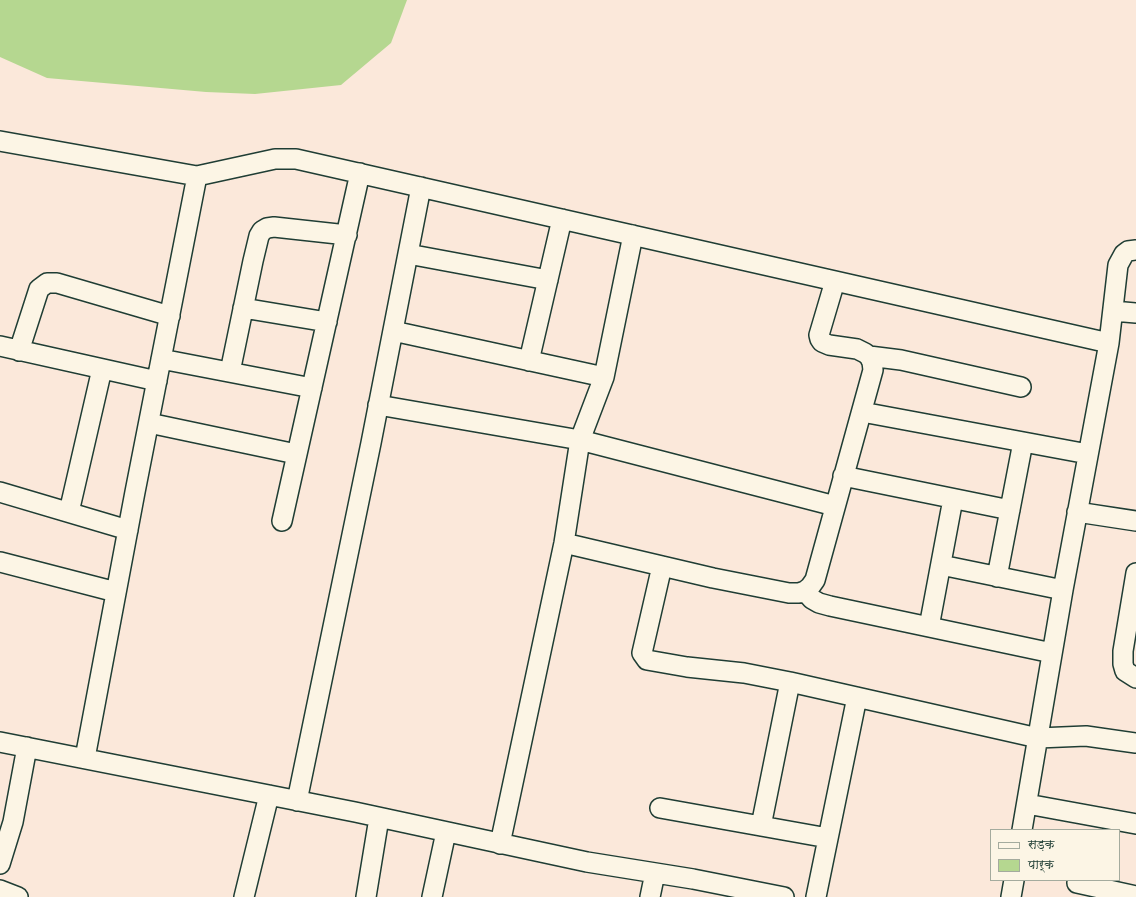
<!DOCTYPE html>
<html>
<head>
<meta charset="utf-8">
<style>
  body { margin:0 }
  #map { position:relative; width:1136px; height:897px; overflow:hidden; background:#fbe8da; font-family:Dekko,"Playpen Sans Deva",sans-serif }
  canvas { display:block }
  .legend { position:absolute; left:990px; top:829px; width:130px; height:52px; box-sizing:border-box; background:#fcf5e5; border:1px solid #a4ab9e; margin:0; padding:5px 7px; list-style:none; font-size:12px; color:#1f3d34 }
  .legend li { display:flex; align-items:center; gap:8px; height:20px }
  .legend b { width:20px; border:1px solid #a4ab9e }
</style>
</head>
<body>
<div id="map">
<canvas width="1136" height="897"></canvas>
<ul class="legend">
<li><b style="height:5px;background:#fcf5e5"></b>सड़क</li>
<li><b style="height:11px;background:#b5d790"></b>पार्क</li>
</ul>
</div>
<script>
const context = document.querySelector('canvas').getContext('2d');
context.lineJoin = 'round';
function paint(path, color) { context.fillStyle = color; context.fill(path, 'evenodd'); }
const shape = rows => new Path2D(rows.map(r => 'M' + r).join(''));
function strokePath(path, color, width, dash) { context.strokeStyle = color; context.lineWidth = width; context.lineCap = dash ? 'butt' : 'round'; context.setLineDash(dash || []); context.stroke(path); }
paint(shape([
  [0,0,407,0,391,43,341,85,255,94,206,92,47,78,0,57]
]), '#b5d790');
const street = shape([
  [0,141,197,176,275,159,296,159,1109,343],
  [408,254,548,280],
  [243,308,327,322],
  [1113,311,1136,313],
  [393,331,604,377],
  [0,346,157,381],
  [19,351,39,289,47,283,57,283,170,316],
  [869,356,901,360,1021,387],
  [161,359,312,388],
  [529,361,562,219],
  [230,372,253,261,259,236,262,231,267,228,274,227,347,235],
  [378,405,580,440,835,506],
  [862,412,1088,454],
  [149,423,296,454],
  [843,476,1010,510],
  [0,492,128,530],
  [69,512,102,369],
  [1077,512,1136,521],
  [282,521,360,173],
  [564,543,713,578,789,593,799,593,805,591,810,587,815,580,873,370,872,362,869,356,865,353,857,349,829,345,822,342,820,339,819,335,835,281],
  [0,562,116,592],
  [941,565,1063,590],
  [662,566,642,653,647,660,687,667,744,673,790,682,1038,738,1086,736,1136,743],
  [1136,573,1123,651,1123,664,1125,671,1136,678],
  [997,577,1023,442],
  [805,591,812,599,819,603,830,606,1052,653],
  [929,627,953,499],
  [0,742,355,812,587,862,693,879,784,897],
  [85,758,135,492,197,176],
  [297,801,371,443,421,187],
  [1027,804,1136,824],
  [660,808,828,838],
  [761,826,790,682],
  [1022,830,1063,590,1109,343,1118,265,1124,254,1128,251,1136,250],
  [500,844,564,543,580,440,604,377,633,235],
  [0,864,13,822,27,747],
  [1077,883,1136,896],
  [0,890,18,897],
  [244,897,269,795],
  [366,897,379,818],
  [432,897,446,832],
  [650,897,655,873],
  [816,897,857,697],
  [1011,897,1014,880]
]);
strokePath(street, '#1f3d34', 22);
strokePath(street, '#fcf5e5', 19);
</script>
</body>
</html>
